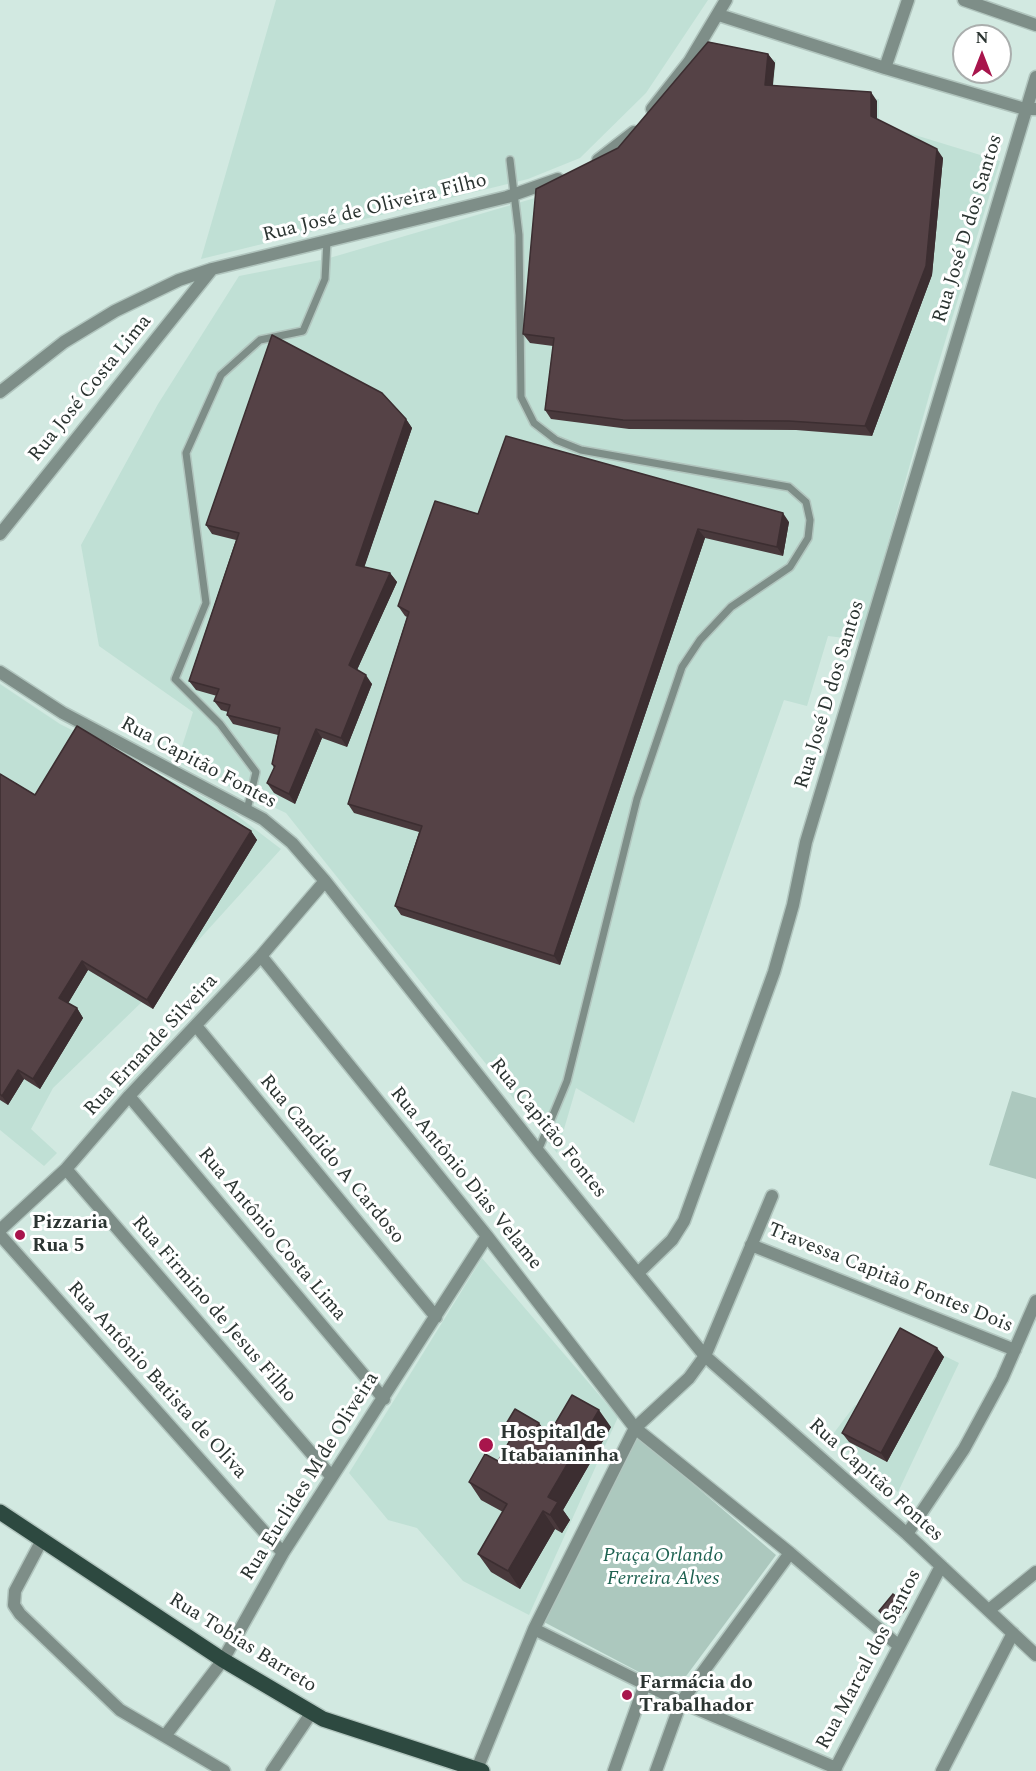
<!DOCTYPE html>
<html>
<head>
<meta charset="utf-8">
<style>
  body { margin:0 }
  #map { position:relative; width:1036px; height:1771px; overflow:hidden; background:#d2e9e1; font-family:Spectral,serif }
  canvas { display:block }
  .north { position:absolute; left:952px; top:24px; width:60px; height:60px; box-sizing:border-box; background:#fff; border:2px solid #aaaead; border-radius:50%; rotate:0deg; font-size:16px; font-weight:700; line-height:24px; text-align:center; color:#2b3431 }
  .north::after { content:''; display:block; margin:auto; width:21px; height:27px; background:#a8154c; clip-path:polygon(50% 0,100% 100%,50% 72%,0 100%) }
</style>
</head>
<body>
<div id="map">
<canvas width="1036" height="1771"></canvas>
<div class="north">N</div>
</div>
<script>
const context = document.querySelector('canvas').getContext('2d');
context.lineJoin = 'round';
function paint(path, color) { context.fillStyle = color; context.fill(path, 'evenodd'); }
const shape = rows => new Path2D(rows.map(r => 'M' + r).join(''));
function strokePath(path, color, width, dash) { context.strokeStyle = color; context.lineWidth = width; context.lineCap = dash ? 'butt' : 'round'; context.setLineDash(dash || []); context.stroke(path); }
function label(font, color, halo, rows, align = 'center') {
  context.font = font + ' Spectral,serif'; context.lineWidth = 6; context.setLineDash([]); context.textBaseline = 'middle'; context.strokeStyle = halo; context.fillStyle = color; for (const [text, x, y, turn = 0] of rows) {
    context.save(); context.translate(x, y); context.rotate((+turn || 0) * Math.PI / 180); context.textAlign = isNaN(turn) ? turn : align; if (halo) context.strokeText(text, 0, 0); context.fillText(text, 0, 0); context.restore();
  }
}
paint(shape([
  [276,0,708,0,646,93,580,158,528,179,201,259],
  [710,47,776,60,773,92,879,99,879,124,1000,161,934,378,861,640,828,636,807,706,784,700,634,1123,576,1088,557,1153,286,813,177,762,193,712,99,646,81,545,158,404,239,276,326,259,542,196,623,156],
  [0,684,60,724,231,811,281,849,148,996,53,1088,31,1129,57,1153,44,1166,0,1130],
  [482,1258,618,1417,529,1615,463,1581,417,1528,388,1520,349,1473],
  [906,1337,959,1363,898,1492,830,1438,855,1405,864,1410]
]), '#c0e0d5');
paint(shape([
  [1012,1091,1036,1098,1036,1179,989,1165],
  [637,1436,776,1555,675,1691,544,1622]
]), '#acc8be');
const lane = shape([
  [510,160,519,235,521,397,534,423,556,440,581,450,789,487,806,502,810,520,808,538,790,567,731,607,700,640,682,667,637,799,567,1081,538,1151],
  [247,810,256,772,220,724,175,679,206,603,186,453,221,375,260,340,303,331,325,279,327,241]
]);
const street = shape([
  [964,0,1036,25],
  [719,15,885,68,1025,109,1036,109],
  [885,68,908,0],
  [652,109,689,62,726,0],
  [598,160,634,132],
  [0,392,64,342,115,311,179,280,212,269,507,197,558,179],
  [0,534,212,269],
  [0,672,63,713,263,819,292,843,325,881,538,1151,705,1356,907,1534,1036,1655],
  [261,956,487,1236,635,1428,790,1553,899,1646],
  [197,1027,436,1317],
  [129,1096,384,1399],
  [66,1169,331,1476],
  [0,1230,66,1169,129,1096,261,956,325,881],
  [0,1235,283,1553],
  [751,1245,1015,1350],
  [638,1273,672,1240,684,1221,774,972,793,905,806,842,1036,77],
  [907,1534,964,1449,1002,1379,1036,1301],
  [42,1540,15,1591,14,1605,20,1614,120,1710,224,1771],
  [989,1610,1036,1572],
  [534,1629,681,1702,836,1768],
  [165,1736,223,1660,283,1553,487,1236],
  [477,1769,534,1629,635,1428,689,1378,705,1356,772,1196],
  [272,1771,312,1712],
  [614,1771,645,1684],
  [656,1771,681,1702,790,1553],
  [834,1771,941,1566],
  [942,1771,1013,1633]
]);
const primary = shape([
  [0,1512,223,1660,323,1719,482,1771]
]);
strokePath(lane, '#b1c5be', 10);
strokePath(street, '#b1c5be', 15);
strokePath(primary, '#b1c5be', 18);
strokePath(lane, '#7e8e88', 7);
strokePath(street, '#7e8e88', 12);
strokePath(primary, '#2d4940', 15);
paint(shape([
  [768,54,775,63,772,86,877,101,877,119,943,158,932,275,872,436,796,430,629,429,551,419,545,410,553,346,530,343,523,334,618,148],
  [406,419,412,428,364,567,390,573,397,582,357,670,372,684,347,747,322,738,295,804,274,793,267,783,274,768,272,764,278,735,233,724,227,715,228,712,221,710,214,701,217,696,196,690,189,681,236,540,212,534,206,525],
  [478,514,789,522,783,556,705,538,560,965,401,915,395,906,419,832,354,813,348,804,407,617,405,616,398,606],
  [0,774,35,795,251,831,257,840,153,1009,88,970,68,1003,77,1008,83,1018,40,1089,24,1079,8,1105,0,1100],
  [937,1348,944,1357,887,1462,849,1442,842,1433],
  [539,1423,548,1436,611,1427,563,1510,570,1520,562,1533,555,1529,520,1589,491,1572,478,1554,503,1512,481,1500,469,1482,498,1461,510,1439,503,1429],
  [903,1601,907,1608,893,1625,883,1617,879,1611]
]), '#49393c');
paint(shape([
  [768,54,775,63,772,95,765,85],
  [871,92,877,101,877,125,871,116],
  [937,149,943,158,932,275,872,436,865,426],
  [406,419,412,428,362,574,356,565],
  [783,513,789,522,783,556,777,547],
  [698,529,705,538,560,965,554,956],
  [390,573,397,582,355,674,349,665],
  [366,675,372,684,347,747,341,738],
  [316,729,322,738,295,804,289,794],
  [251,831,257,840,153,1009,147,1000],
  [82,961,88,970,66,1007,59,998],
  [77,1008,83,1018,40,1089,33,1079],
  [18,1070,24,1079,8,1105,2,1096],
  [937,1348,944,1357,887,1462,881,1453],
  [599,1410,611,1427,563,1510,570,1520,562,1533,550,1515,548,1497],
  [539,1423,552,1440,545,1451,533,1434],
  [543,1511,555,1529,520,1589,508,1571],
  [903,1601,907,1608,893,1625,888,1619]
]), '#3c2e31');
const building = shape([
  [708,42,768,54,765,85,871,92,871,116,937,149,926,266,865,426,789,421,623,420,545,410,554,338,523,334,536,189,618,148,708,42],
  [272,335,382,393,406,419,356,565,390,573,349,665,366,675,341,738,316,729,289,794,267,783,275,766,272,764,280,728,227,715,230,705,214,701,219,689,189,681,239,533,206,525,272,335],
  [506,436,783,513,777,547,698,529,554,956,395,906,422,826,348,804,409,612,398,606,435,501,478,514,506,436],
  [77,726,251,831,147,1000,82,961,59,998,77,1008,33,1079,18,1070,2,1096,0,1094,0,774,35,795,77,726],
  [900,1328,937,1348,881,1453,842,1433,900,1328],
  [572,1395,599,1410,548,1497,558,1502,550,1515,543,1511,508,1571,478,1554,507,1504,469,1482,485,1454,498,1461,513,1435,503,1429,515,1409,539,1423,533,1434,545,1441,572,1395],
  [893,1594,903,1601,888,1619,879,1611,893,1594]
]);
paint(building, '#554246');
strokePath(building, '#3c2e31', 1.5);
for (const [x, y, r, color] of [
  [20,1235,6,"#a8154c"],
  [486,1445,8,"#a8154c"],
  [627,1695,6,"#a8154c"]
]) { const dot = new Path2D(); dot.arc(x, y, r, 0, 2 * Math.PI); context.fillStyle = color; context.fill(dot); strokePath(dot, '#fff', 2); }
label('20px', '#2b3431', '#fff', [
  ["Rua José de Oliveira Filho",375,209,-14],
  ["Rua José D dos Santos",969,229,-73],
  ["Rua José Costa Lima",91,389,-51],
  ["Rua José D dos Santos",831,695,-73],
  ["Rua Capitão Fontes",198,764,28],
  ["Rua Ernande Silveira",152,1046,-47],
  ["Rua Capitão Fontes",547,1129,51],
  ["Rua Candido A Cardoso",331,1160,50],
  ["Rua Antônio Dias Velame",465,1179,51],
  ["Rua Antônio Costa Lima",271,1235,50],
  ["Travessa Capitão Fontes Dois",890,1279,22],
  ["Rua Firmino de Jesus Filho",213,1310,49],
  ["Rua Antônio Batista de Oliva",156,1381,48],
  ["Rua Euclides M de Oliveira",311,1477,-58],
  ["Rua Capitão Fontes",875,1481,42],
  ["Rua Tobias Barreto",242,1644,32],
  ["Rua Marcal dos Santos",870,1660,-62]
]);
label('bold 20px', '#2b3431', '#fff', [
  ["Pizzaria",32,1224],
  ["Rua 5",32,1247],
  ["Hospital de",500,1434],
  ["Itabaianinha",500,1457],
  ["Farmácia do",639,1684],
  ["Trabalhador",639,1707]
], 'left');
label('italic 20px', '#1e6251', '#fff', [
  ["Praça Orlando",663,1557],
  ["Ferreira Alves",663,1580]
]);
</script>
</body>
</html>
